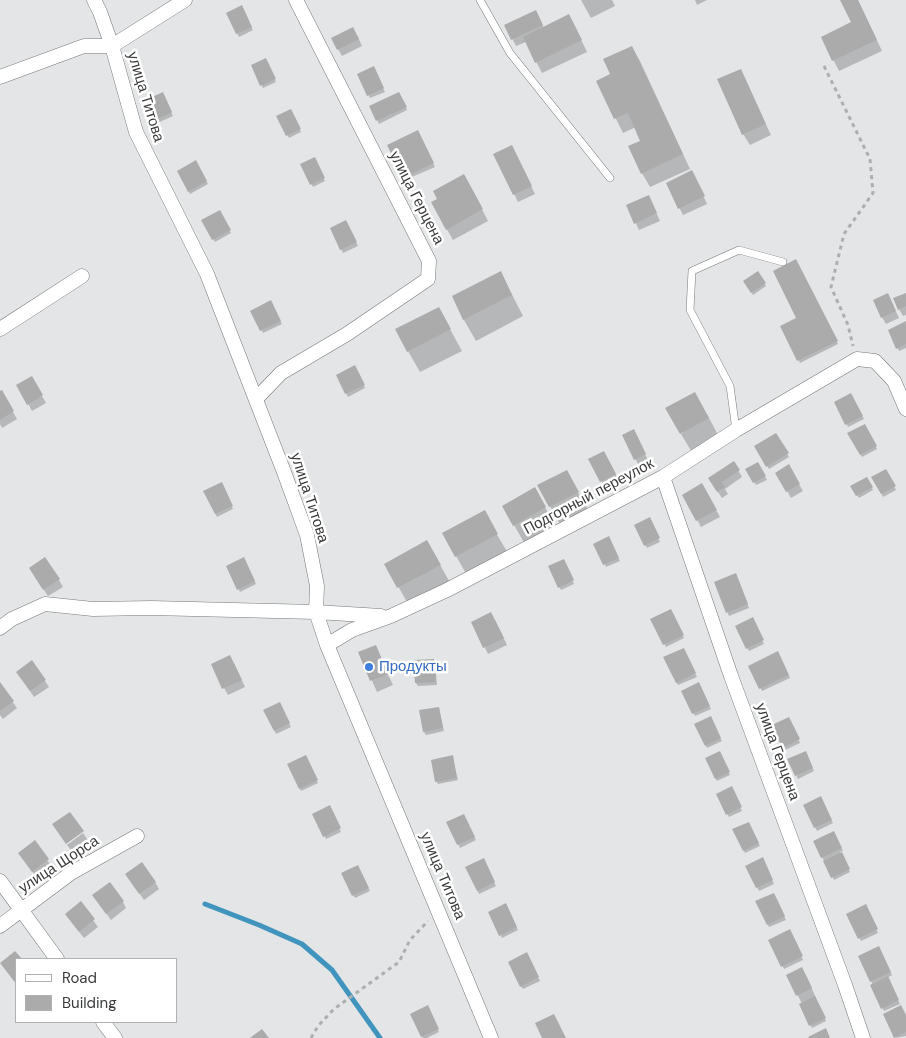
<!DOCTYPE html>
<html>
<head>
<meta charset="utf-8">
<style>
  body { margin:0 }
  #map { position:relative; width:906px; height:1038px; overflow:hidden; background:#e3e5e6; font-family:"DM Sans",sans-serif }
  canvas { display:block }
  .legend { position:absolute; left:15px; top:958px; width:162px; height:65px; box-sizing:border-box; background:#fff; border:1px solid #b0b1b1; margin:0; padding:6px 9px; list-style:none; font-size:15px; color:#3a3b3b }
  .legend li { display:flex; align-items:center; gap:10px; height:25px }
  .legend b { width:25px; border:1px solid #b0b1b1 }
</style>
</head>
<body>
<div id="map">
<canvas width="906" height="1038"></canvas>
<ul class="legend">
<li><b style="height:6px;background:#fff"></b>Road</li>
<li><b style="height:14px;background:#ababac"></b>Building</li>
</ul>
</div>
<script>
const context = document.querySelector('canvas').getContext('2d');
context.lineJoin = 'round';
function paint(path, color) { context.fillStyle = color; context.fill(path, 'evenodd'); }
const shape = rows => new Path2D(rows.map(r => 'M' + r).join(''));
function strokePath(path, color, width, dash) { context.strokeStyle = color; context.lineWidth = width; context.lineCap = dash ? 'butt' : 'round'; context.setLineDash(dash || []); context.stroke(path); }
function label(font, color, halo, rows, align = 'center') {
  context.font = font + ' "DM Sans",sans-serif'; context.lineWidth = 5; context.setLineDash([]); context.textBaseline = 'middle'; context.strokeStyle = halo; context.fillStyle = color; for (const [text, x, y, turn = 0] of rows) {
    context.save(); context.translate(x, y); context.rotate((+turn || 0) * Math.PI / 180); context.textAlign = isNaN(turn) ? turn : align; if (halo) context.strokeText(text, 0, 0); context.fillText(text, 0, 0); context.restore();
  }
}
paint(shape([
  [581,0,612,0,615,6,591,18],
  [695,0,707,0,697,5],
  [841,0,858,0,882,51,839,71,822,37,852,23],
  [241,7,253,30,239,37,227,14],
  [539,18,544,28,575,27,587,52,542,73,526,42,516,46,506,26],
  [357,35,362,46,342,56,338,49],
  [632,47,640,61,690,169,650,187,642,173,642,141,636,127,623,133,597,81,611,75],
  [265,60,276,82,263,88,252,66],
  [373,68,385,92,370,98,359,75],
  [740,70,771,135,750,145,743,134],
  [399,94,407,110,379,124,371,107],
  [164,96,173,116,153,125,152,122],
  [291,110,301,132,289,138,278,117],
  [418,132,435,167,405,180,389,146],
  [515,153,535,194,518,202,495,155],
  [314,159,325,181,313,187,302,165],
  [196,162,208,184,190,194,178,171],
  [695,178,707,204,683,215,667,183],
  [470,186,488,221,453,240,432,203],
  [652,203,660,221,639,230,628,206],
  [219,212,231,233,215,242,203,220],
  [346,222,358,246,343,253,331,228],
  [796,261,838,344,800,363,781,327,798,318],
  [501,273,523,316,476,341,464,320,454,297],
  [758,273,766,286,753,295,745,281],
  [906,294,906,315,903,316,899,309],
  [891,301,899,318,886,324,882,317],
  [270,302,282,324,263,333,252,311],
  [439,309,462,351,420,372,408,351],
  [906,323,906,348,899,351,889,331],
  [355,367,365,388,348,397,337,375],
  [31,377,46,403,32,411,18,385],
  [1,392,17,419,2,428,0,424,0,393],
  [850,395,864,419,848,427,835,403],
  [707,414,720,439,693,454,681,434],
  [864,425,877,449,862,457,849,433],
  [776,435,789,457,769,469,756,447],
  [624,436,637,438,649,462,639,466],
  [608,459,619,481,605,488,590,460],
  [734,463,742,477,725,489,728,494,722,498,714,486],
  [758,464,767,480,756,485,747,470],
  [788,466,803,491,791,498,777,473],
  [886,470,896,490,883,497,873,477],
  [867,479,873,490,859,498,852,487],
  [221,484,233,509,217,517,205,491],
  [702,485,720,517,701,527,684,495],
  [539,486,578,492,590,513,562,528],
  [535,489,557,529,526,546,514,525],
  [649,519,660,542,647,548,635,525],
  [496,533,509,555,468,577,456,556],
  [608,538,620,561,606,567,595,544],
  [244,559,256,584,240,592,228,567],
  [563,561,574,584,561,590,549,567],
  [439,563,452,586,411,609,386,565],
  [34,575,59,580,63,587,48,596],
  [737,577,749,608,729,616,715,582],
  [670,610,684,638,666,647,652,619],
  [752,619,764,644,749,651,736,626],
  [495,620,507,645,488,654,472,622],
  [375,646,393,685,377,692,360,653],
  [683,649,697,677,678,685,665,658],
  [778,653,790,678,762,691,750,666],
  [434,660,435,663,437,685,418,686,416,683],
  [234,663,245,687,228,695,224,688],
  [22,679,45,681,49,687,34,697],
  [0,684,17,708,3,719,0,715],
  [698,684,711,709,695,716,683,691],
  [279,703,291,727,276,734,265,710],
  [439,708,444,731,426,735,424,732],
  [710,718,722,741,707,748,696,725],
  [789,718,800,743,785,750,773,726],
  [805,752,814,771,798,779,789,760],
  [719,753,730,775,717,781,706,759],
  [452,757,458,780,438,784,436,781],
  [307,759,318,783,301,791,289,765],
  [731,788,742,811,729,817,717,794],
  [820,798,833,823,817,831,804,805],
  [329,807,341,832,326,839,314,814],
  [463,816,476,840,460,848,448,823],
  [748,823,760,846,745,853,734,830],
  [833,832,843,851,840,852,850,872,834,880,822,857],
  [83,833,87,839,71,850,67,845],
  [35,842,52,867,37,878,24,860],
  [762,859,774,884,759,891,747,866],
  [483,860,496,886,479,894,467,868],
  [358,867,370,891,355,898,343,874],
  [131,881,155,882,159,889,144,900],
  [773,894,786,920,769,927,757,902],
  [98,902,123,902,126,908,111,920],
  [81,903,98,927,84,938,66,915],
  [505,905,518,930,502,938,489,912],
  [865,906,878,933,861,941,848,914],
  [789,931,803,960,784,969,770,940],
  [878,948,892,975,887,978,900,1004,884,1011,871,986,873,985,871,981],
  [15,953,20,959,16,959,16,984,1,963],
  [527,954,540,981,523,989,521,986],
  [788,975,806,975,826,1021,812,1028,800,1004,802,1004],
  [427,1007,439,1032,427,1038,423,1038,411,1014],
  [885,1014,906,1017,906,1036,896,1038]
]), '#0003');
strokePath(shape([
  [205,904,259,925,302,944,332,970,380,1038]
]), '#4094bd', 5);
paint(shape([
  [840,0,858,0,877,40,832,61,821,37,851,22],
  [242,5,252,27,236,34,226,13],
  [536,10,543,25,511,40,504,25],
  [569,14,582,40,535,63,523,37],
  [353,27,359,39,337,50,331,38],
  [632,46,683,154,641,174,628,146,640,141,628,113,614,119,596,81,610,74,603,59],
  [266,58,276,79,260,86,251,65],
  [374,66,384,88,367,96,357,74],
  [741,69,766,124,742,135,717,79],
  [163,92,172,112,150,123,141,102],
  [399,92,407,107,376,121,369,106],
  [291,109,301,129,286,136,276,116],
  [418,130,434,163,403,178,387,145],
  [512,145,532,186,513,195,493,154],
  [315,157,325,178,310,185,300,164],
  [196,160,207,181,188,192,177,171],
  [692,170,705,196,678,209,666,183],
  [464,174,483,209,446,230,431,202,437,199,433,191],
  [649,195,657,213,634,224,626,205],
  [220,210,231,230,212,240,201,220],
  [346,220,357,242,340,250,330,228],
  [796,259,838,341,797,361,780,326,796,318,773,271],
  [501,271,512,295,463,320,452,296],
  [758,271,766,283,751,293,743,281],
  [888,293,896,311,881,318,873,300],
  [906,293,906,306,898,310,893,298],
  [271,300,281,321,260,331,250,311],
  [439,307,451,329,407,352,395,329],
  [906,321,906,344,896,349,888,330],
  [355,365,365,385,345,394,336,375],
  [32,376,43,395,27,405,16,385],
  [2,390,14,411,0,420,0,391],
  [695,392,709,418,680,434,665,408],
  [851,393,863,416,845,425,834,402],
  [865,424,877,446,860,455,847,433],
  [634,429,646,454,634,460,622,435],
  [776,433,789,453,766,467,754,446],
  [604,451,616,474,600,482,588,459],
  [734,461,740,470,722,482,725,487,717,492,708,478],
  [758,462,766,476,753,483,745,469],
  [789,464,800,484,786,492,775,473],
  [886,469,896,486,881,494,871,477],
  [567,470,579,492,549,507,537,485],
  [867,477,873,487,856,496,850,486],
  [222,482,233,506,215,514,203,491],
  [702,483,717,510,696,521,682,495],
  [535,487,546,507,513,526,502,506],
  [485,510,498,534,455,557,442,533],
  [650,517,660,538,644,546,634,525],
  [609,536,619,558,603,565,593,544],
  [427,540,441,565,397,588,384,564],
  [45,557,60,579,43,590,29,568],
  [244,557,255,581,237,590,226,566],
  [564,559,574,580,558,588,548,566],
  [736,573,748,604,726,613,714,582],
  [671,609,684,635,663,645,650,619],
  [491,612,504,638,483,648,471,622],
  [753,617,764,640,746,649,735,626],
  [376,645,388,674,370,681,358,652],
  [684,648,696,673,676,683,663,657],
  [778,651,789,675,759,689,748,666],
  [230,655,242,680,222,689,211,664],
  [434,659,436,682,415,683,413,660],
  [32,660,46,680,30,691,16,672],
  [0,682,14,701,0,711],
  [699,682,710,706,692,714,681,691],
  [280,702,290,723,274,731,263,710],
  [439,707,443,728,423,732,419,710],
  [711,716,721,738,705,746,694,724],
  [789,717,800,739,782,748,772,725],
  [720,751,730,772,715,779,705,758],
  [806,751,813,768,795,776,787,759],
  [306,755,318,780,299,789,287,764],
  [453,755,457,778,435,782,431,760],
  [732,786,742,807,726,815,716,794],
  [821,796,832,820,814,828,803,805],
  [330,805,341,828,323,837,312,814],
  [70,812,84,831,66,844,52,824],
  [464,814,475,837,457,845,446,822],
  [749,822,759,843,743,851,732,829],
  [834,831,842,848,821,858,813,841],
  [35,840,49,859,32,872,18,853],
  [842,852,850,869,831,878,823,861],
  [763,857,773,880,756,888,745,866],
  [484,858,495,882,477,891,465,867],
  [142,862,156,882,139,894,125,874],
  [358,865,369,888,352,896,341,873],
  [110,882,124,901,106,914,92,895],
  [774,893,785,916,767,925,755,901],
  [81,901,95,919,79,932,65,914],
  [506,903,517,927,499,936,488,912],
  [866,904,878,929,858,939,846,914],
  [790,929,803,956,781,967,768,940],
  [879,946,891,972,870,982,858,956],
  [15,951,22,959,16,959,16,980,14,981,0,963],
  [527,952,539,977,520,987,508,962],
  [802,967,812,988,796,996,786,975],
  [888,976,899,1000,881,1009,870,985],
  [815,996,826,1018,809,1026,799,1004],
  [428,1005,439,1029,421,1037,410,1014],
  [901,1005,906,1015,906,1032,894,1038,883,1014],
  [554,1014,566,1038,542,1038,535,1023],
  [826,1028,830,1038,809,1038,808,1037],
  [262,1029,269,1038,250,1038]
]), '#ababac');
const service = shape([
  [480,0,510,53,610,178],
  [736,430,730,386,690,310,692,271,739,250,783,262]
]);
const minor = shape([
  [94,0,100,12,112,46,136,132,207,274,284,472,307,535,317,586,316,612,327,645,491,1038],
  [0,77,84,46,112,46,185,0],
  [0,329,82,276],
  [256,399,281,373,347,334,428,279,429,261,296,0],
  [663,477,731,676,845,985,863,1038],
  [0,628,12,619,45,604,93,609,151,608,316,612,381,616],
  [327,645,352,630,391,616,447,590,663,477,736,430,857,359,875,361,894,381,906,409],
  [0,881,57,959],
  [0,926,71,873,137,836],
  [103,1022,115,1038]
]);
strokePath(service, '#777879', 8);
strokePath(minor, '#777879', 15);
strokePath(shape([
  [824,66,870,159,873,193,844,234,831,287,848,325,853,346],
  [311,1038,318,1026,334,1009,399,962,410,940,428,921]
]), '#adafaf', 3, [4, 4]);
strokePath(service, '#fff', 7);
strokePath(minor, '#fff', 14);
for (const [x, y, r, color] of [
  [369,667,5,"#3f7fe0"]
]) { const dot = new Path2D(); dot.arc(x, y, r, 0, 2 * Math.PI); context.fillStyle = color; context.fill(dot); strokePath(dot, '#fff', 2); }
label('15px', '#3a3b3b', '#fff', [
  ["улица Титова",145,97,73],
  ["улица Герцена",416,198,63],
  ["Подгорный переулок",589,497,-28],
  ["улица Титова",309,498,72],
  ["улица Герцена",777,752,70],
  ["улица Щорса",59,865,-33],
  ["улица Титова",442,876,67]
]);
label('15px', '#366cbe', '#fff', [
  ["Продукты",379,667]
], 'left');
</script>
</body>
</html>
